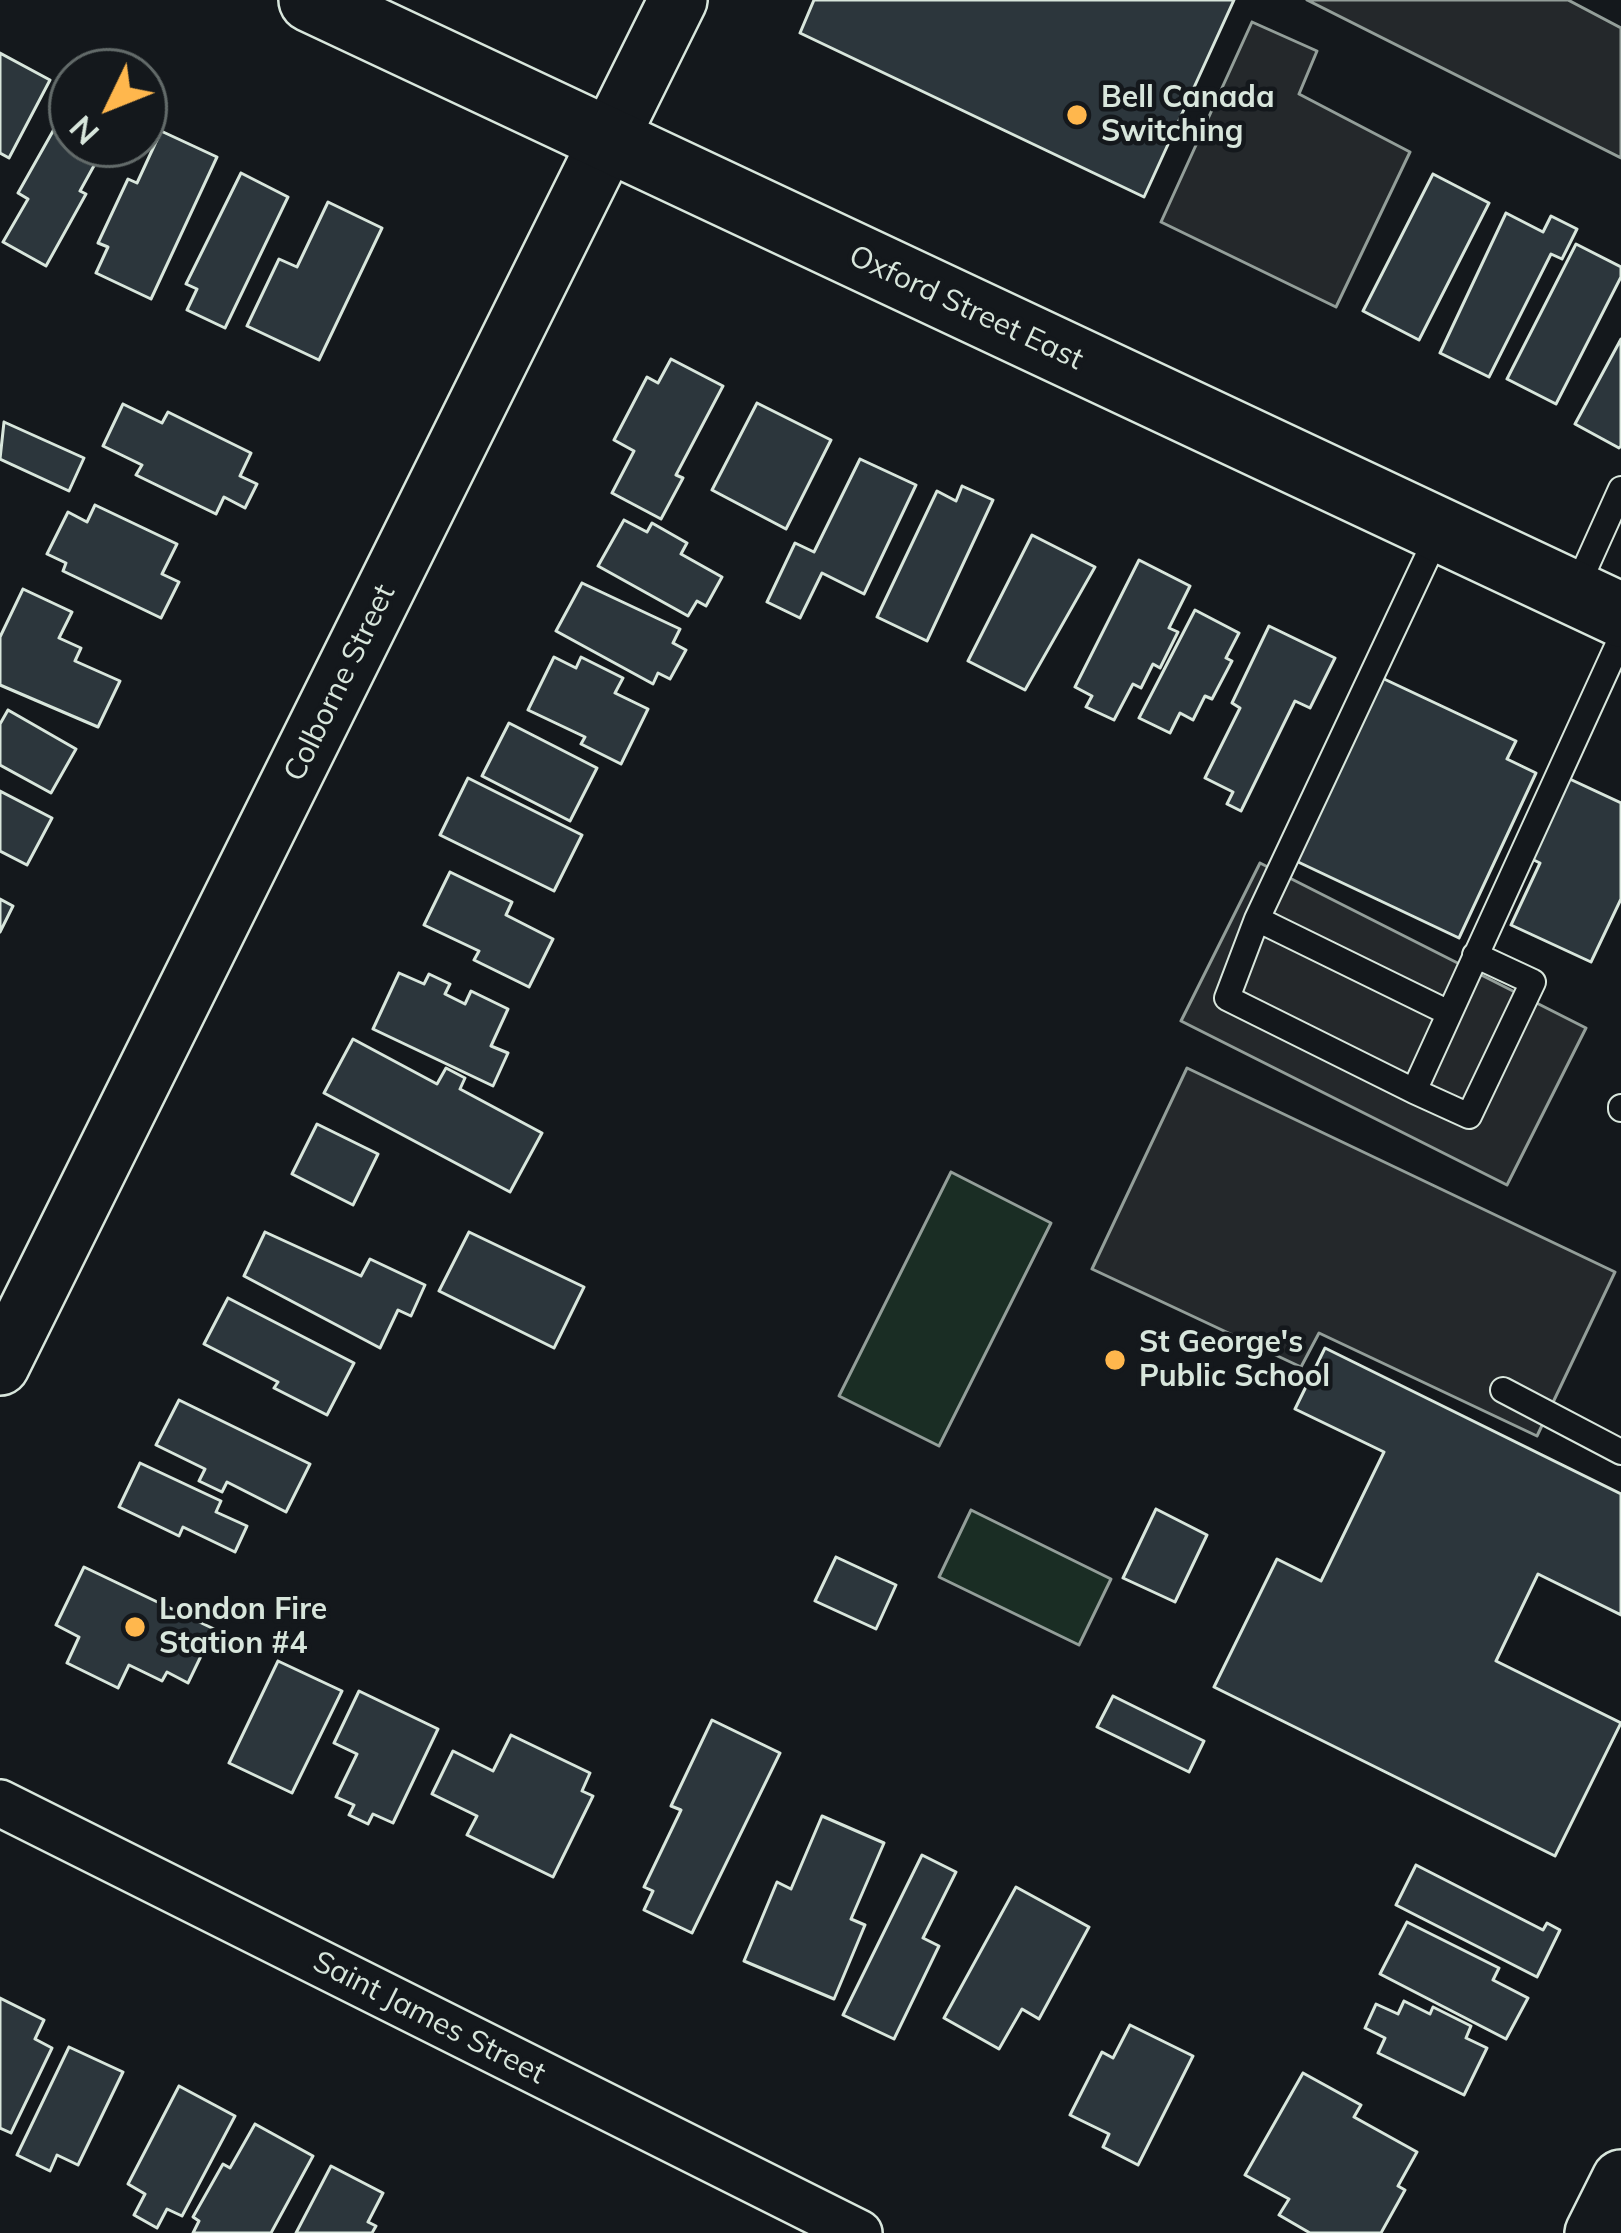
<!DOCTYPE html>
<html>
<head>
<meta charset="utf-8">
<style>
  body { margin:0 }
  #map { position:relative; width:1621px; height:2233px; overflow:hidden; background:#14181c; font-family:Mulish,sans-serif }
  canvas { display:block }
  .north { position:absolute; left:48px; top:48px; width:120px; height:120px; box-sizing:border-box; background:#14181c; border:3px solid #626a69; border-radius:50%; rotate:227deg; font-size:33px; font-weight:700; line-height:48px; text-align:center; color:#d8e6dc }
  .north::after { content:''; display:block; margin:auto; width:42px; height:54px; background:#ffb74d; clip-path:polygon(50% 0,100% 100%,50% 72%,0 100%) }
</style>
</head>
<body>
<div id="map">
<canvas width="1621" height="2233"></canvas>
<div class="north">N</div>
</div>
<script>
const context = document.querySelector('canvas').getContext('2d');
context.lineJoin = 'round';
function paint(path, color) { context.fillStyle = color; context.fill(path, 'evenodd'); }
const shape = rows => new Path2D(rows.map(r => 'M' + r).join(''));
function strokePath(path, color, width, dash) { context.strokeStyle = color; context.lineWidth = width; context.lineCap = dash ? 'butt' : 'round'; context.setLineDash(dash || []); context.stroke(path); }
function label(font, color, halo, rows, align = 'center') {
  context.font = font + ' Mulish,sans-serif'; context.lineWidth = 9; context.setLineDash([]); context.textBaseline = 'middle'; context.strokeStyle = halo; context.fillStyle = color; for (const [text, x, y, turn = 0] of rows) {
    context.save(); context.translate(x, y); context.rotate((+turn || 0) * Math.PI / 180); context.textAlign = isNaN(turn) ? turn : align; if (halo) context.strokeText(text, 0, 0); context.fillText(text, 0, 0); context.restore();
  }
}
const green = shape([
  [951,1172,1051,1223,939,1446,839,1396,951,1172],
  [971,1510,1111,1579,1079,1645,939,1577,971,1510]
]);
paint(green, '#1a2d24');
strokePath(green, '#939e99', 3);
const parking = shape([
  [1307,0,1568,0,1621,28,1621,158,1307,0],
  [1252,22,1317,51,1299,94,1410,152,1336,307,1161,222,1252,22],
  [1260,863,1586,1028,1507,1185,1181,1021,1260,863],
  [1187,1068,1615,1272,1537,1436,1319,1333,1301,1367,1092,1269,1187,1068]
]);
paint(parking, '#24282b');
strokePath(parking, '#939e99', 3);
const building = shape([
  [814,0,1234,0,1144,197,800,33,814,0],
  [0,53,50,80,9,158,0,153,0,53],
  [70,79,72,144,106,144,80,191,86,194,46,266,3,242,28,199,18,193,66,108,57,102,70,79],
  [161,131,217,157,151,299,96,273,108,247,98,243,128,179,137,183,161,131],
  [241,173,288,197,225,328,187,310,197,289,186,284,241,173],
  [1433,174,1489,203,1419,340,1363,311,1433,174],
  [328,202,382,228,319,360,247,326,279,259,297,267,328,202],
  [1506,213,1543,232,1551,216,1577,229,1562,259,1551,254,1489,377,1440,353,1506,213],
  [1576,244,1621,267,1621,277,1556,404,1507,379,1576,244],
  [1621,339,1621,446,1619,448,1575,424,1621,339],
  [671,359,723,386,676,475,683,478,661,519,612,493,634,451,614,440,647,377,658,383,671,359],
  [757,403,831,440,786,529,712,490,757,403],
  [123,404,162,423,168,412,251,453,240,476,257,484,245,508,224,497,216,514,136,475,142,465,103,446,123,404],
  [4,422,84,458,69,491,0,459,4,422],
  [860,459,916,485,864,594,822,573,800,618,767,602,795,543,814,552,860,459],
  [962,486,993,500,927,641,877,617,937,491,956,501,962,486],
  [95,505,177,544,162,574,179,582,161,618,63,571,66,563,47,554,68,512,87,522,95,505],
  [624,520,647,532,652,523,687,543,681,554,722,577,706,606,697,601,688,616,598,566,624,520],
  [1032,535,1095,567,1025,690,968,661,1032,535],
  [1139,560,1190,586,1169,628,1178,632,1160,668,1153,664,1141,688,1133,684,1114,720,1086,707,1092,696,1075,687,1139,560],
  [582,583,680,629,673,643,686,650,670,679,658,673,653,684,556,631,582,583],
  [23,589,72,612,59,638,81,648,75,661,120,681,98,727,0,685,0,637,23,589],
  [1195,610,1239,633,1226,658,1232,661,1212,699,1205,696,1193,720,1180,713,1170,733,1139,718,1195,610],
  [1269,626,1335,658,1310,708,1295,701,1241,811,1227,804,1233,792,1205,778,1240,708,1232,703,1269,626],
  [554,657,576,668,581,657,623,678,615,693,648,709,621,764,581,744,585,737,528,710,554,657],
  [1382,678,1516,741,1507,759,1536,773,1459,938,1296,861,1382,678],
  [8,710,76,749,51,793,0,765,0,724,8,710],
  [509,723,597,768,570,821,482,776,509,723],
  [1559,774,1621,803,1621,899,1591,962,1511,925,1540,863,1521,854,1559,774],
  [468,778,582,835,554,891,440,835,468,778],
  [0,791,52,818,27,865,0,851,0,791],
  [450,872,512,902,506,915,553,939,529,987,474,960,479,951,424,925,450,872],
  [0,899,13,906,0,932,0,899],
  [399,973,424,984,429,974,450,984,445,994,465,1004,471,991,508,1009,491,1046,508,1053,493,1086,373,1029,399,973],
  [353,1039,437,1084,446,1068,465,1078,460,1089,542,1133,510,1192,324,1093,353,1039],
  [317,1124,378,1154,353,1205,292,1174,317,1124],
  [265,1232,361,1276,370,1259,425,1285,411,1316,398,1310,380,1348,244,1276,265,1232],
  [469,1232,584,1287,554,1348,439,1291,469,1232],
  [228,1298,354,1363,327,1415,274,1388,278,1382,204,1344,228,1298],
  [1325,1348,1621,1494,1621,1615,1538,1574,1496,1661,1621,1723,1555,1856,1214,1687,1277,1559,1321,1581,1384,1452,1295,1409,1325,1348],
  [179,1400,310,1464,286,1512,227,1482,222,1492,199,1481,205,1469,156,1445,179,1400],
  [140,1463,221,1501,216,1512,247,1526,235,1552,183,1527,179,1536,119,1507,140,1463],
  [1156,1509,1207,1535,1175,1602,1123,1578,1156,1509],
  [836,1557,896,1585,876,1629,815,1601,836,1557],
  [84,1567,214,1629,188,1683,167,1672,162,1681,129,1665,118,1688,67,1663,79,1637,56,1625,84,1567],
  [278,1661,342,1691,292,1793,229,1763,278,1661],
  [359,1691,438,1729,393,1823,373,1814,368,1824,349,1815,354,1805,336,1797,357,1754,334,1743,359,1691],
  [1113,1696,1204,1741,1189,1772,1097,1727,1113,1696],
  [712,1720,780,1753,692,1933,644,1910,653,1891,644,1887,681,1810,671,1806,712,1720],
  [511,1735,590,1773,582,1791,593,1796,553,1877,467,1835,477,1816,432,1794,453,1751,493,1771,511,1735],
  [822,1816,884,1843,851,1919,865,1925,834,1999,744,1961,777,1882,791,1889,822,1816],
  [922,1855,956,1872,923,1938,939,1946,894,2039,843,2015,922,1855],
  [1416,1865,1543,1930,1547,1923,1560,1930,1537,1977,1396,1905,1416,1865],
  [1016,1887,1089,1927,1039,2019,1022,2009,999,2049,944,2018,1016,1887],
  [1407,1922,1499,1968,1493,1980,1528,1998,1506,2039,1380,1974,1407,1922],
  [0,1998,44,2020,35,2039,52,2048,11,2133,0,2128,0,1998],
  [1404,2001,1430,2014,1433,2007,1471,2026,1466,2038,1487,2048,1464,2095,1378,2053,1385,2038,1365,2028,1376,2004,1398,2014,1404,2001],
  [1130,2025,1193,2056,1138,2165,1103,2147,1109,2134,1070,2115,1102,2052,1113,2058,1130,2025],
  [69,2047,123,2072,78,2165,57,2155,50,2171,17,2155,69,2047],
  [1303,2073,1361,2105,1354,2117,1417,2152,1398,2186,1405,2190,1381,2233,1310,2233,1279,2215,1289,2199,1245,2175,1303,2073],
  [179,2086,235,2116,182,2216,167,2209,157,2228,134,2215,145,2194,128,2184,179,2086],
  [255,2124,313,2156,271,2233,193,2233,199,2221,193,2217,223,2164,230,2168,255,2124],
  [331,2166,383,2193,368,2222,376,2226,372,2233,296,2233,331,2166]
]);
paint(building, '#2c363c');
strokePath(building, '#d8e6dc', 3);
const service = shape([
  [1440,530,1257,919,1227,998,1414,1091,1621,638],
  [1575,591,1621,489],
  [1257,919,1449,1013],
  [1414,1091,1469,1116,1533,982,1475,955],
  [1621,1107,1621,1109],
  [1503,1390,1621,1452]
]);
const minor = shape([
  [0,1803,859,2233]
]);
const tertiary = shape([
  [0,1366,678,0],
  [1594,2233,1621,2179]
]);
const secondary = shape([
  [311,0,1621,615]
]);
strokePath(service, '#d8e6dc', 28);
strokePath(minor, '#d8e6dc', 50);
strokePath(tertiary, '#d8e6dc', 62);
strokePath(secondary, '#d8e6dc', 68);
strokePath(service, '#14181c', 24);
strokePath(minor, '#14181c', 45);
strokePath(tertiary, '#14181c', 57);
strokePath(secondary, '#14181c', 63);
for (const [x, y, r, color] of [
  [1077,115,12,"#ffb74d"],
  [1115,1360,12,"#ffb74d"],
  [135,1627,12,"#ffb74d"]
]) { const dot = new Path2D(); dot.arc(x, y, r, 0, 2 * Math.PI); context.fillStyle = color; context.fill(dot); strokePath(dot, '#14181c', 4.5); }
label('bold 30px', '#d8e6dc', '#14181c', [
  ["Bell Canada",1101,98],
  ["Switching",1101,132],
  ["St George's",1139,1343],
  ["Public School",1139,1377],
  ["London Fire",159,1610],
  ["Station #4",159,1644]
], 'left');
label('30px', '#d8e6dc', '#14181c', [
  ["Oxford Street East",966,308,25],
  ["Colborne Street",340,683,-64],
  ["Saint James Street",429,2018,27]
]);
</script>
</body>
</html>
